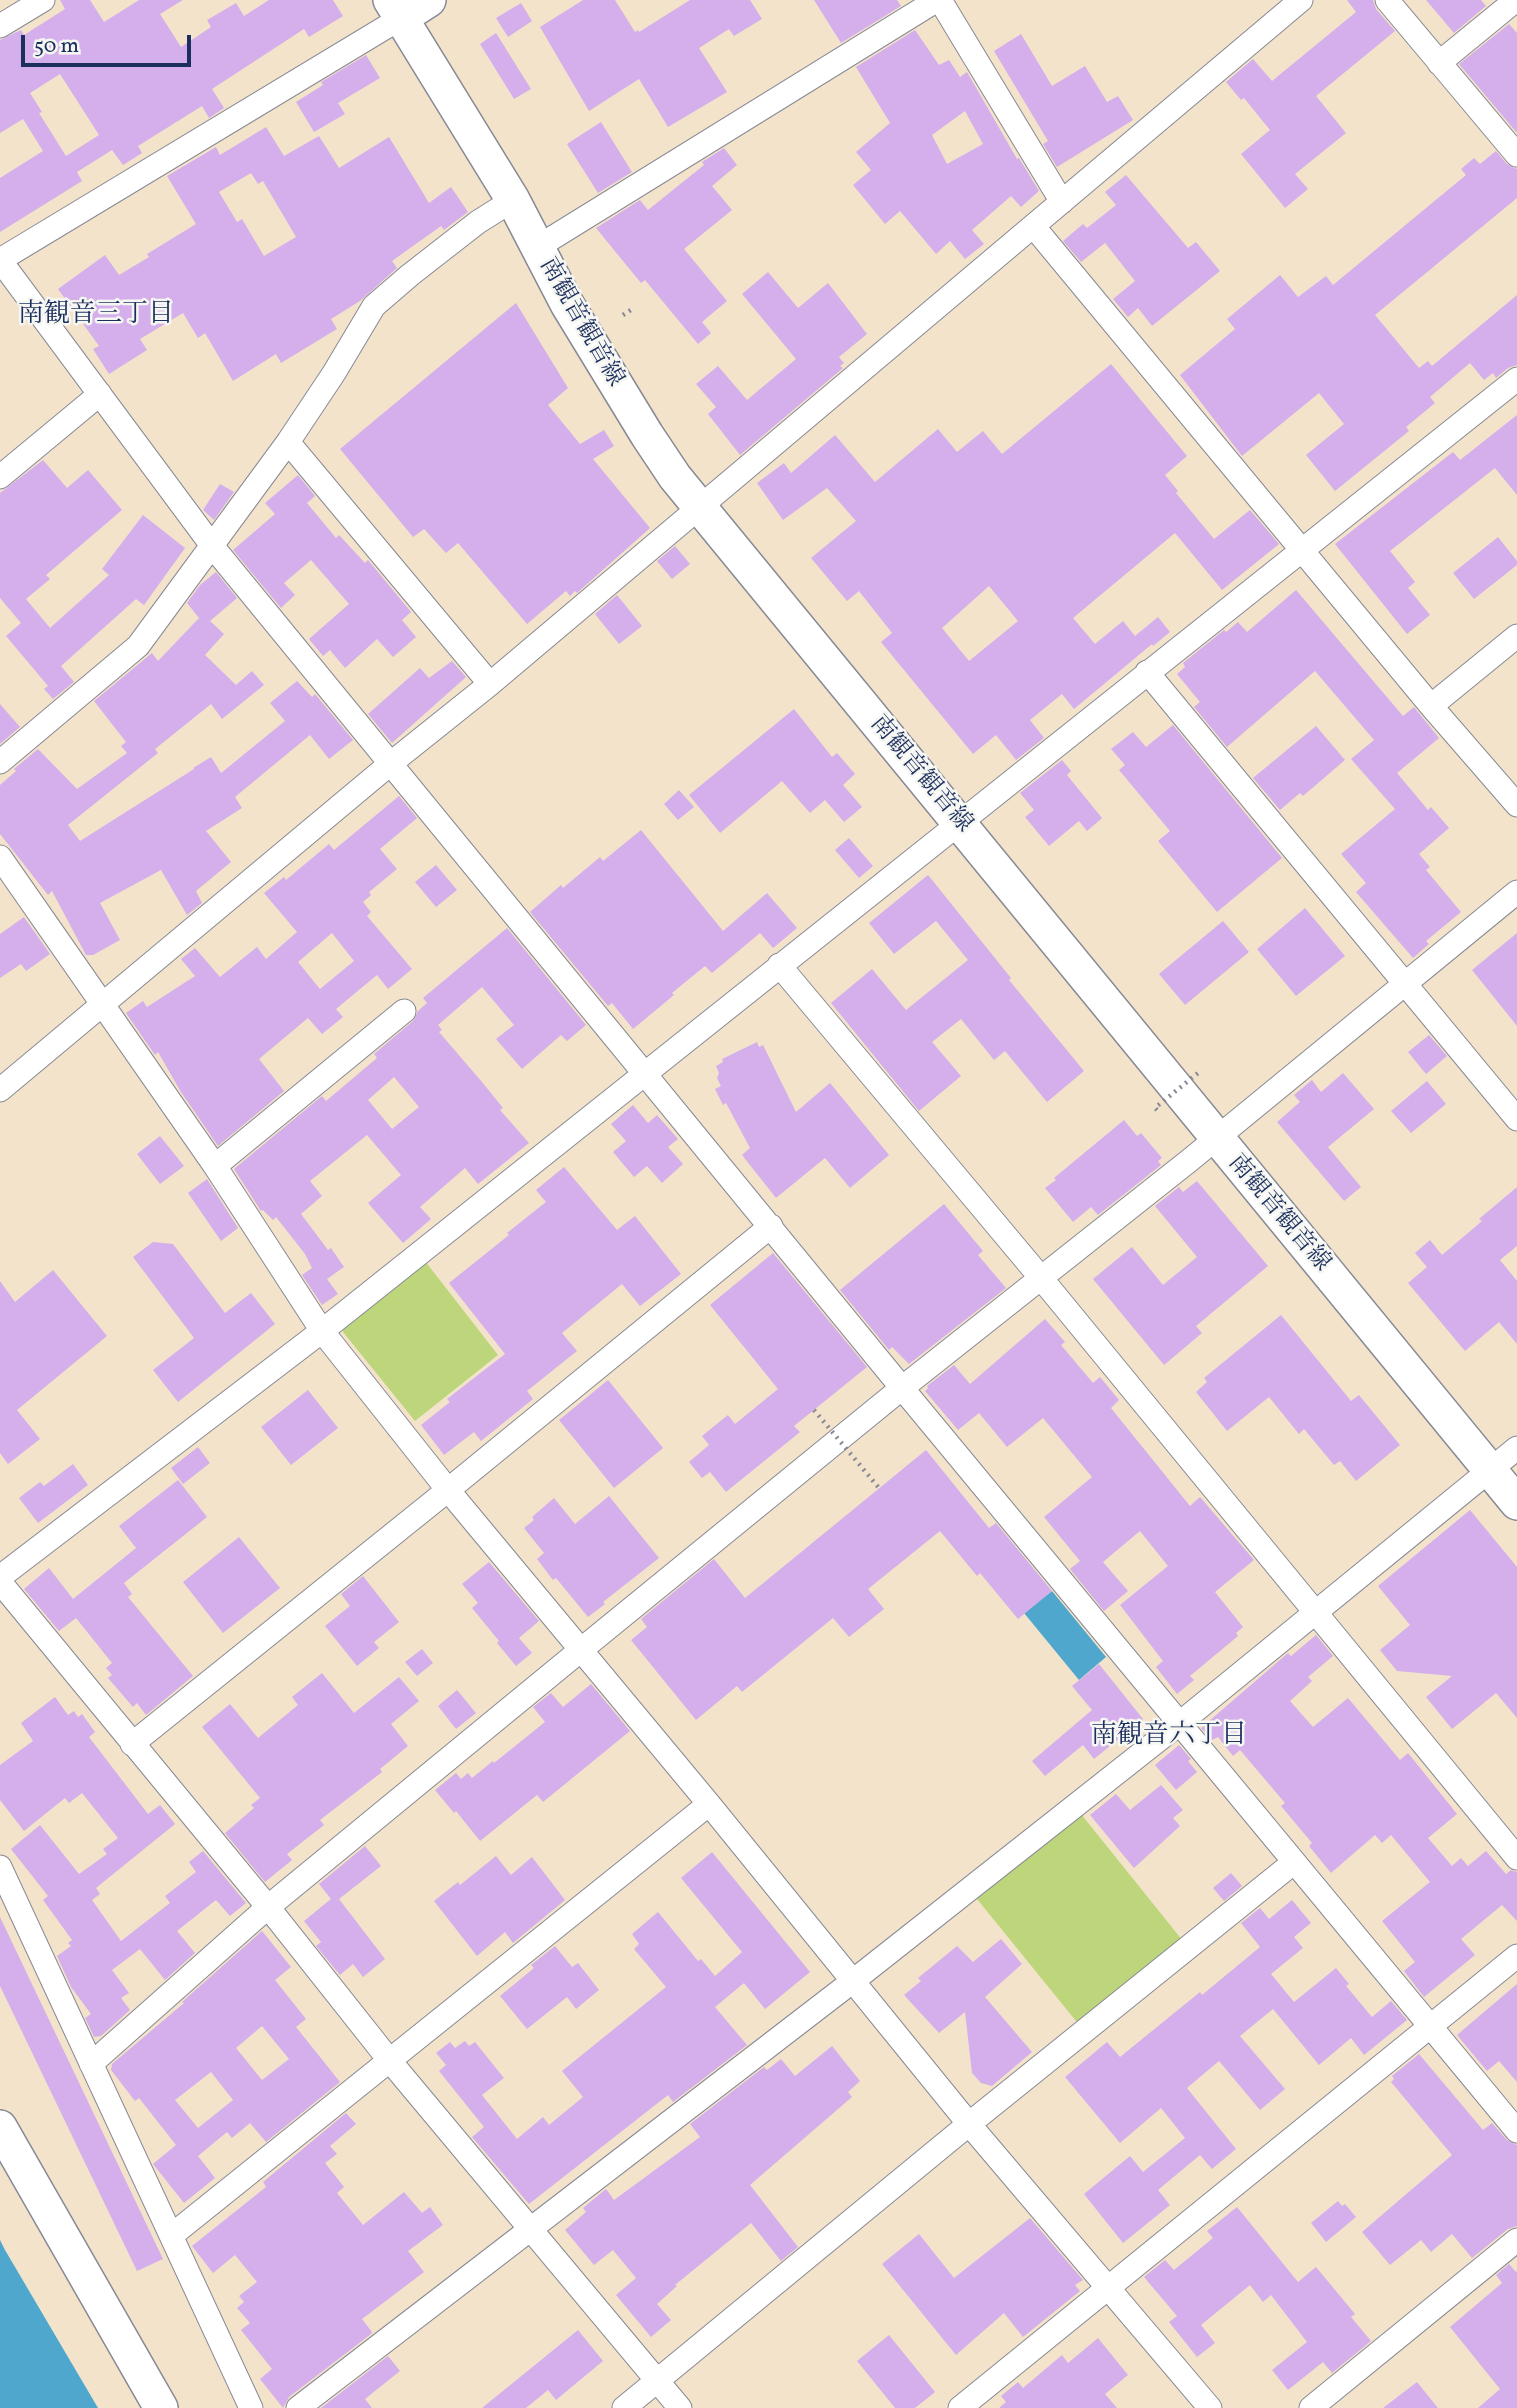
<!DOCTYPE html>
<html>
<head>
<meta charset="utf-8">
<style>
  body { margin:0 }
  #map { position:relative; width:1517px; height:2408px; overflow:hidden; background:#f3e3cb; font-family:Vollkorn,serif }
  canvas { display:block }
  .scale { position:absolute; left:21px; top:35px; width:170px; height:32px; box-sizing:border-box; border:4px solid #1b2f5e; border-top:0; padding-left:9px; font-size:21px; line-height:24px; white-space:nowrap; color:#1b2f5e; -webkit-text-stroke:5px #f6f6f2; paint-order:stroke }
</style>
</head>
<body>
<div id="map">
<canvas width="1517" height="2408"></canvas>
<div class="scale">50 m</div>
</div>
<script>
const context = document.querySelector('canvas').getContext('2d');
context.lineJoin = 'round';
function paint(path, color) { context.fillStyle = color; context.fill(path, 'evenodd'); }
const shape = rows => new Path2D(rows.map(r => 'M' + r).join(''));
function strokePath(path, color, width, dash) { context.strokeStyle = color; context.lineWidth = width; context.lineCap = dash ? 'butt' : 'round'; context.setLineDash(dash || []); context.stroke(path); }
function label(font, color, halo, rows, align = 'center') {
  context.font = font + ' Vollkorn,"Noto Serif JP",serif'; context.lineWidth = 5; context.setLineDash([]); context.textBaseline = 'middle'; context.strokeStyle = halo; context.fillStyle = color; for (const [text, x, y, turn = 0] of rows) {
    context.save(); context.translate(x, y); context.rotate((+turn || 0) * Math.PI / 180); context.textAlign = isNaN(turn) ? turn : align; if (halo) context.strokeText(text, 0, 0); context.fillText(text, 0, 0); context.restore();
  }
}
paint(shape([
  [425,1261,498,1355,415,1421,343,1332,344,1325],
  [1081,1814,1183,1941,1080,2026,977,1899]
]), '#bed67b');
paint(shape([
  [1052,1591,1106,1657,1079,1680,1024,1613],
  [0,2240,5,2250,98,2408,0,2408]
]), '#50a7cd');
paint(shape([
  [60,0,90,0,104,22,139,0,183,0,160,14,181,47,211,27,207,20,236,3,244,16,269,0,333,0,343,16,309,37,304,29,212,89,224,108,209,118,202,106,138,146,142,153,123,165,112,150,77,172,82,181,0,232,0,178,43,151,23,119,0,133,0,40,21,30,24,35,65,9],
  [60,74,99,135,66,156,39,113,42,112,30,93],
  [583,0,615,0,635,32,638,30,639,32,690,0,750,0,762,19,734,36,729,29,699,48,727,92,668,127,639,79,589,111,540,27],
  [814,0,897,0,901,6,841,43],
  [1347,0,1373,0,1376,9,1395,31,1316,96,1346,133,1295,174,1308,189,1285,208,1241,154,1270,130,1244,98,1241,100,1226,82,1253,59,1272,81,1356,12],
  [1426,0,1481,0,1486,6,1454,33],
  [521,3,532,21,508,37,496,18],
  [1509,24,1517,33,1517,133,1459,64],
  [915,30,939,65,949,60,960,77,967,72,1017,159,1019,158,1039,191,1021,207,1011,196,972,230,984,244,965,259,950,241,936,254,900,211,885,224,853,185,871,170,856,152,890,123,856,67],
  [965,111,983,144,947,164,932,135],
  [496,33,531,89,514,99,480,44],
  [1021,34,1052,86,1085,66,1107,102,1118,96,1133,120,1057,167,1043,144,1048,141,994,51],
  [366,55,380,78,338,103,345,114,314,132,296,102,323,85,321,82],
  [601,122,632,172,598,193,567,144],
  [266,127,284,156,319,136,339,168,389,137,429,203,451,187,468,212,444,230,441,226,392,261,397,268,360,301,331,319,337,329,281,363,276,354,233,381,205,333,198,338,183,313,140,339,147,350,109,374,93,349,99,346,58,289,105,255,119,275,149,257,147,254,196,224,167,176,216,147,220,155],
  [251,173,258,184,263,181,296,237,264,256,242,219,237,222,219,192],
  [724,148,737,165,712,186,732,210,684,249,727,301,702,322,711,333,698,344,645,280,641,283,596,228,640,200,648,210,704,165,702,162],
  [1496,151,1507,164,1517,169,1517,198,1375,315,1419,368,1428,361,1432,366,1517,295,1517,365,1508,368,1496,378,1493,373,1484,380,1470,363,1430,397,1435,403,1406,427,1409,431,1335,491,1306,455,1344,424,1319,393,1242,456,1180,375,1235,329,1227,319,1280,275,1298,297,1326,276,1333,285,1466,175,1461,169,1474,158,1480,164],
  [1126,175,1188,248,1196,242,1220,271,1152,326,1138,308,1128,317,1113,299,1135,281,1105,243,1081,262,1063,241,1083,224,1087,228,1116,205,1105,192],
  [768,272,798,308,828,283,867,334,839,357,844,363,840,366,843,368,740,455,708,414,716,407,696,384,718,366,747,400,796,359,742,294],
  [516,303,568,388,548,405,580,444,604,430,614,446,593,459,650,528,577,593,575,591,570,596,566,591,527,624,458,543,446,553,424,529,413,537,340,449],
  [1111,364,1187,456,1165,475,1178,491,1176,493,1214,539,1250,510,1279,544,1222,590,1175,533,1073,618,1095,644,1123,621,1135,636,1158,617,1170,632,1153,646,1152,644,1074,709,1062,694,1030,720,1044,738,1016,760,996,735,973,754,881,642,892,633,859,591,847,601,811,558,856,521,827,488,783,520,757,483,784,463,791,473,835,435,875,482,938,429,957,452,983,431,1002,454],
  [989,586,1018,621,969,661,942,628],
  [1517,415,1517,495,1495,468,1390,551,1415,582,1408,588,1430,615,1407,634,1335,544,1453,452,1460,460],
  [43,460,67,488,88,470,122,510,46,575,50,579,26,599,50,628,109,575,102,569,143,515,185,548,144,605,136,599,61,666,74,682,53,699,44,689,48,686,6,636,21,623,0,598,0,493],
  [298,475,315,496,307,503,336,538,339,535,365,563,368,560,411,612,402,620,416,637,393,657,377,639,345,668,330,650,323,656,309,639,349,604,311,560,284,583,295,595,281,608,233,550,275,514,265,503],
  [220,484,234,492,214,520,203,510],
  [1498,537,1517,561,1517,565,1474,599,1453,573],
  [675,546,690,564,672,579,657,561],
  [216,572,237,598,210,621,224,634,205,655,236,685,252,671,264,685,222,719,211,704,155,749,158,753,68,825,80,841,194,769,193,768,211,757,221,773,285,721,270,703,297,681,312,697,315,694,353,740,329,759,310,735,235,797,242,808,206,831,231,862,196,891,202,903,187,915,161,870,100,903,120,940,93,955,86,955,52,891,48,895,0,834,0,785,16,771,14,769,38,749,77,789,127,753,121,746,126,742,94,701,152,653,158,661,199,618,187,603,200,585],
  [1296,590,1403,716,1414,707,1439,738,1397,773,1428,810,1431,807,1449,828,1419,854,1430,867,1426,870,1461,912,1426,941,1429,944,1413,958,1356,892,1366,883,1341,854,1395,809,1351,759,1374,740,1315,671,1227,747,1194,707,1200,702,1177,674,1185,667,1183,663,1224,630,1226,632,1238,622,1247,632],
  [617,595,642,626,619,644,595,614],
  [452,661,466,677,392,743,368,714,420,668,429,678],
  [0,704,20,727,0,744],
  [794,709,832,757,837,753,855,774,843,785,862,807,844,822,825,800,810,813,782,781,720,833,689,795],
  [1173,725,1282,858,1217,912,1158,841,1170,831,1119,770,1125,765,1111,749,1133,732,1146,747],
  [1316,726,1345,760,1303,796,1300,793,1280,810,1253,778],
  [1062,760,1071,771,1067,775,1102,818,1087,831,1079,821,1049,846,1025,817,1034,810,1020,793],
  [679,790,694,807,678,820,664,804],
  [399,796,417,818,380,849,397,869,369,892,371,895,363,902,371,912,367,916,412,969,388,989,377,975,336,1009,343,1017,322,1034,308,1018,259,1059,284,1091,218,1146,181,1092,158,1052,155,1055,126,1013,143,1001,147,1007,195,976,181,959,195,948,220,977,257,947,266,959,297,932,264,893,284,877,286,880,329,844,334,850],
  [332,933,354,961,320,989,298,962],
  [641,830,723,931,767,893,797,928,773,948,760,933,712,973,705,966,672,993,674,995,633,1029,612,1003,608,1006,530,912,561,885,563,888,600,857,603,861],
  [849,838,873,866,859,878,835,850],
  [436,865,457,890,436,907,415,882],
  [928,875,1011,978,1009,980,1084,1071,1047,1102,1005,1051,994,1060,961,1019,932,1042,961,1076,919,1111,831,1003,872,969,906,1010,968,960,936,921,894,954,869,923],
  [1305,908,1345,956,1296,996,1257,949],
  [24,917,50,954,26,971,21,964,0,978,0,934],
  [1223,921,1249,952,1185,1005,1159,974],
  [507,928,586,1025,567,1041,561,1035,522,1069,496,1039,514,1025,482,987,438,1025,442,1030,439,1032,482,1082,503,1108,500,1110,529,1143,478,1184,465,1168,420,1207,431,1219,403,1243,368,1203,401,1175,367,1135,310,1181,322,1196,301,1214,328,1250,331,1248,344,1267,327,1279,338,1294,322,1305,302,1275,312,1268,305,1254,276,1217,273,1220,263,1210,261,1211,234,1169,322,1096,326,1101,377,1058,374,1054,413,1021,418,1011,427,1003,423,998],
  [394,1077,419,1107,392,1129,368,1100],
  [1517,933,1517,1026,1472,970],
  [1429,1035,1447,1056,1426,1074,1408,1052],
  [757,1042,759,1047,763,1045,796,1112,830,1083,889,1155,850,1188,825,1158,776,1198,742,1155,750,1148,726,1103,723,1105,715,1089,721,1086,717,1078,719,1073,716,1066,723,1062,722,1059],
  [1343,1073,1374,1109,1328,1147,1361,1187,1344,1201,1277,1122,1300,1102,1294,1095,1312,1080,1321,1092],
  [1427,1081,1446,1104,1411,1133,1391,1111],
  [633,1105,648,1123,657,1115,678,1139,668,1147,683,1164,662,1183,647,1166,634,1177,613,1152,626,1141,611,1124],
  [1124,1120,1137,1136,1141,1133,1146,1139,1162,1158,1158,1161,1161,1165,1098,1215,1091,1207,1073,1222,1045,1188,1056,1180,1054,1178],
  [160,1136,184,1166,160,1184,137,1154],
  [564,1167,617,1230,635,1216,681,1274,640,1306,622,1284,562,1333,577,1351,527,1391,533,1399,481,1441,474,1432,444,1455,421,1425,450,1402,447,1399,505,1354,449,1283,509,1235,507,1233,546,1202,536,1190],
  [207,1179,238,1228,221,1241,188,1193],
  [1197,1181,1268,1266,1196,1326,1202,1333,1164,1365,1093,1279,1132,1247,1163,1285,1197,1257,1155,1206,1179,1187,1183,1192],
  [1517,1187,1517,1246,1500,1260,1517,1281,1517,1344,1499,1322,1465,1351,1408,1283,1427,1267,1415,1253,1430,1240,1442,1255,1482,1221,1479,1219],
  [944,1204,983,1251,978,1255,1006,1288,909,1364,892,1347,889,1350,840,1290],
  [153,1242,173,1244,225,1313,251,1293,275,1324,178,1402,153,1370,194,1338,133,1257],
  [773,1253,867,1367,794,1426,800,1432,726,1492,710,1472,702,1478,689,1462,709,1445,702,1436,728,1415,735,1424,778,1389,710,1305],
  [53,1270,107,1336,17,1410,40,1439,8,1464,0,1453,0,1281,15,1302],
  [1281,1315,1351,1401,1359,1395,1400,1445,1356,1481,1340,1461,1334,1465,1304,1429,1299,1434,1269,1397,1227,1431,1196,1392,1207,1382,1204,1378],
  [1045,1319,1065,1342,1061,1345,1093,1383,1100,1377,1119,1400,1111,1408,1190,1506,1200,1497,1254,1560,1215,1592,1243,1627,1236,1633,1238,1636,1190,1676,1194,1680,1177,1694,1156,1667,1163,1661,1120,1605,1168,1566,1140,1531,1103,1562,1128,1591,1104,1611,1070,1569,1080,1561,1044,1517,1092,1477,1043,1418,1007,1447,979,1413,958,1430,925,1391,928,1388,927,1386,954,1365,970,1384],
  [608,1380,663,1448,614,1488,559,1420],
  [308,1390,338,1428,291,1465,261,1427],
  [198,1447,210,1463,183,1484,171,1468],
  [926,1450,989,1528,996,1523,1052,1591,1018,1619,980,1573,977,1576,940,1531,868,1589,884,1609,849,1637,833,1618,742,1692,737,1686,696,1720,631,1640,647,1627,641,1619,714,1559,745,1598],
  [73,1464,88,1485,38,1523,19,1498,40,1482,44,1486],
  [178,1480,207,1517,124,1583,132,1594,128,1597,193,1676,146,1715,137,1703,133,1707,108,1678,112,1675,106,1668,112,1663,76,1618,59,1631,24,1589,49,1568,73,1599,136,1548,119,1526],
  [609,1496,659,1558,603,1602,605,1604,588,1617,556,1578,553,1580,537,1559,544,1553,524,1528,534,1520,532,1517,554,1498,575,1524],
  [1470,1510,1517,1567,1517,1718,1496,1693,1452,1729,1426,1697,1452,1676,1397,1671,1380,1650,1410,1625,1378,1586],
  [239,1537,280,1588,223,1633,183,1582],
  [489,1562,539,1621,519,1638,532,1653,516,1666,497,1643,499,1641,472,1608,478,1603,462,1584],
  [363,1576,399,1622,374,1642,379,1648,357,1666,325,1626,350,1606,341,1594],
  [1316,1635,1333,1656,1308,1677,1312,1681,1290,1701,1313,1727,1348,1698,1400,1760,1408,1753,1457,1814,1428,1838,1452,1866,1461,1858,1468,1866,1486,1851,1506,1874,1511,1870,1517,1872,1517,1921,1502,1905,1461,1939,1475,1955,1424,1997,1404,1971,1415,1962,1382,1921,1430,1882,1391,1835,1382,1843,1375,1835,1331,1873,1309,1846,1312,1843,1281,1806,1285,1803,1240,1750,1233,1756,1218,1737,1212,1740,1201,1728,1288,1653,1291,1656],
  [422,1649,433,1663,417,1676,405,1662],
  [1099,1664,1143,1719,1094,1759,1083,1745,1045,1776,1032,1761,1092,1710,1072,1686],
  [322,1673,354,1713,399,1677,419,1701,391,1724,408,1746,380,1769,382,1772,320,1820,324,1825,287,1854,292,1860,265,1882,225,1833,254,1808,251,1805,260,1798,202,1727,230,1704,258,1738,298,1705,292,1697],
  [591,1684,630,1731,543,1802,537,1795,480,1841,456,1811,454,1813,435,1790,456,1773,461,1779,468,1773,472,1778,493,1761,494,1763,545,1722,533,1707,551,1693,563,1707],
  [457,1690,476,1713,456,1729,438,1706],
  [55,1697,68,1715,74,1711,78,1717,82,1714,95,1732,89,1737,148,1814,160,1805,175,1824,96,1888,100,1894,92,1900,121,1941,170,1903,165,1896,196,1872,189,1862,203,1851,246,1903,230,1916,216,1900,177,1931,195,1953,165,1980,140,1949,112,1970,129,1993,121,1998,130,2010,101,2036,94,2037,85,2018,91,2014,71,1987,57,1956,71,1946,68,1943,72,1940,43,1900,48,1896,11,1849,40,1825,79,1874,107,1854,103,1849,118,1838,82,1793,69,1803,65,1798,24,1831,0,1800,0,1765,33,1741,21,1723],
  [1179,1745,1191,1759,1188,1761,1197,1772,1176,1790,1155,1765],
  [1161,1785,1183,1810,1173,1818,1180,1826,1134,1868,1090,1815,1116,1794,1130,1810],
  [365,1846,381,1866,339,1899,385,1959,363,1977,353,1964,340,1975,316,1946,321,1942,304,1921,331,1899,319,1884],
  [712,1852,810,1972,765,2009,744,1983,715,2007,747,2045,673,2102,668,2095,529,2204,472,2137,484,2127,439,2071,446,2065,436,2053,450,2042,455,2048,465,2041,469,2046,475,2042,504,2078,482,2095,517,2139,543,2117,549,2125,583,2097,562,2071,666,1987,634,1949,639,1944,632,1934,658,1912,698,1961,701,1959,715,1976,742,1952,681,1878],
  [496,1856,511,1875,532,1857,565,1900,513,1943,505,1932,477,1956,434,1901,458,1882,460,1885],
  [1231,1873,1242,1886,1224,1901,1213,1888],
  [1292,1900,1311,1923,1294,1937,1303,1948,1271,1974,1294,2002,1336,1968,1349,1984,1346,1986,1372,2017,1391,2001,1407,2020,1364,2055,1351,2038,1319,2065,1273,2009,1240,2036,1285,2089,1260,2110,1219,2061,1187,2088,1236,2149,1212,2169,1200,2155,1158,2190,1170,2205,1123,2243,1084,2194,1130,2156,1143,2172,1185,2138,1161,2108,1120,2143,1065,2077,1107,2042,1120,2057,1200,1992,1202,1995,1260,1947,1241,1923,1260,1908,1269,1919],
  [0,1917,163,2259,137,2271,0,1986],
  [262,1931,291,1967,275,1980,306,2019,296,2027,340,2082,266,2142,250,2123,232,2138,227,2132,198,2156,215,2178,184,2203,153,2164,176,2145,139,2098,135,2101,111,2070,112,2064,184,2003,182,2002],
  [262,2026,289,2059,262,2080,236,2048],
  [211,2072,233,2100,198,2128,175,2100],
  [1001,1939,1022,1964,985,1997,1032,2052,992,2086,981,2083,972,2073,965,2012,939,2033,904,1995,921,1981,918,1978,957,1946,973,1962],
  [555,1946,572,1967,578,1963,599,1990,576,2009,567,1997,527,2029,500,1996,534,1968,531,1965],
  [1517,1984,1517,2082,1499,2061,1487,2071,1457,2035],
  [832,2046,860,2081,848,2092,852,2097,750,2185,798,2247,781,2261,751,2223,675,2285,677,2286,657,2304,671,2320,651,2337,616,2295,636,2278,613,2250,594,2265,565,2230,586,2212,583,2208,606,2189,614,2200,700,2137,690,2124,764,2067,767,2070,781,2059,795,2076],
  [1419,2054,1483,2130,1492,2123,1507,2140,1517,2145,1517,2226,1508,2229,1472,2258,1452,2234,1431,2252,1421,2240,1390,2265,1362,2232,1452,2155,1391,2082,1394,2079,1392,2076],
  [346,2113,356,2124,330,2146,337,2154,325,2163,344,2187,337,2193,363,2225,404,2192,422,2213,430,2207,443,2225,408,2251,424,2272,362,2319,372,2332,371,2334,289,2397,283,2408,260,2379,272,2369,241,2330,250,2323,237,2308,244,2302,239,2296,257,2282,235,2255,213,2273,192,2246,266,2187,263,2182],
  [1338,2201,1342,2206,1345,2204,1356,2217,1326,2242,1311,2223],
  [1237,2207,1298,2282,1316,2267,1355,2314,1351,2317,1371,2341,1332,2373,1323,2362,1288,2390,1272,2370,1307,2342,1271,2295,1263,2302,1250,2285,1201,2325,1215,2343,1197,2357,1169,2322,1177,2316,1144,2277,1165,2260,1174,2270,1213,2238,1207,2231],
  [1030,2218,1083,2280,1075,2285,1080,2291,1023,2337,1004,2313,956,2355,882,2264,919,2234,954,2278],
  [1509,2264,1516,2272,1517,2271,1517,2408,1478,2408,1500,2389,1450,2327,1502,2283,1496,2275],
  [578,2330,603,2361,556,2400,548,2390,526,2408,482,2408],
  [889,2335,935,2392,915,2408,895,2408,857,2361],
  [1098,2338,1128,2375,1105,2394,1117,2408,999,2408,1006,2402,1001,2396,1018,2382,1023,2388,1062,2355,1068,2363],
  [388,2356,400,2371,365,2399,372,2408,321,2408],
  [1417,2382,1438,2408,1383,2408]
]), '#d4afeb');
const street = shape([
  [940,0,1062,202],
  [1387,0,1517,155],
  [401,18,0,260,213,547,902,1388,1517,2131],
  [0,26,43,0],
  [1439,63,1516,0],
  [1034,227,1431,706,1517,805],
  [536,248,937,0],
  [288,442,490,684],
  [0,477,100,394],
  [1147,672,1517,1119],
  [1431,706,1517,636],
  [0,762,138,646,288,442,334,373,374,306,410,275,478,222,513,200],
  [0,857,215,1166,322,1331,448,1490,709,1804,969,2124,1210,2408],
  [779,965,1041,1278,1517,1858],
  [0,1090,390,764,490,684,1301,0],
  [215,1166,404,1011],
  [0,1577,322,1331,1517,379],
  [0,1582,268,1907,390,2061,680,2408],
  [132,1744,448,1490,771,1226],
  [0,1867,251,2408],
  [91,2064,268,1907,582,1649,902,1388,1190,1160,1517,892],
  [172,2235,709,1804],
  [298,2408,853,1981,1180,1723,1517,1448],
  [624,2408,969,2124,1293,1863],
  [960,2408,1517,1956],
  [1311,2408,1517,2240]
]);
const secondary = shape([
  [390,0,513,200,567,304,647,435,675,477,1517,1503],
  [401,18,429,0],
  [0,2127,161,2408]
]);
strokePath(street, '#878994', 25);
strokePath(secondary, '#878994', 36);
strokePath(shape([
  [623,315,634,308]
]), '#878994', 4.5, [2, 5]);
strokePath(street, '#fff', 23);
strokePath(secondary, '#fff', 33);
strokePath(shape([
  [1157,1110,1155,1108,1198,1073,1200,1075],
  [814,1410,879,1488]
]), '#878994', 4.5, [2, 5]);
label('24px', '#1b2f5e', '#f6f6f2', [
  ["南観音観音線",580,323,60],
  ["南観音観音線",920,775,50],
  ["南観音観音線",1278,1214,50]
]);
label('26px', '#1b2f5e', '#f6f6f2', [
  ["南観音三丁目",96,316],
  ["南観音六丁目",1169,1737]
]);
</script>
</body>
</html>
